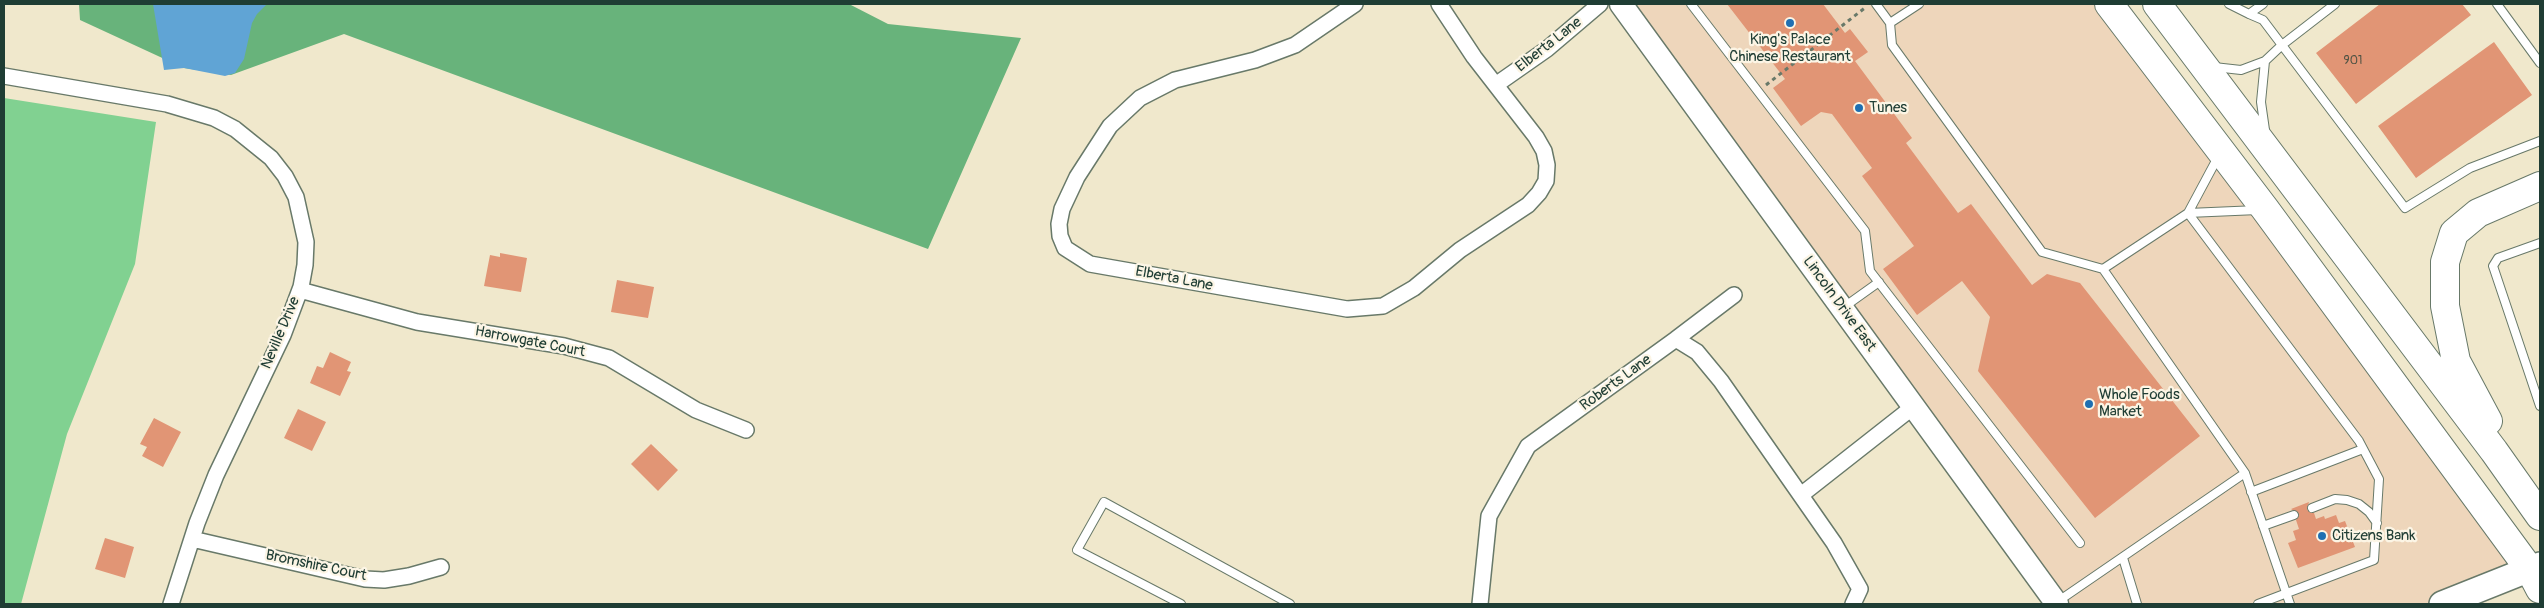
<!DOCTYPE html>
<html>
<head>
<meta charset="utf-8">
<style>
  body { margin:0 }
  #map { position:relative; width:2544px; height:608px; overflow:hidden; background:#f0e8cc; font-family:Pangolin,sans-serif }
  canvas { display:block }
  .frame { position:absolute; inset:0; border:5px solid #1f3d34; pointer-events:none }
</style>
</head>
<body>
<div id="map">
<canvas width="2544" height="608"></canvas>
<div class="frame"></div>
</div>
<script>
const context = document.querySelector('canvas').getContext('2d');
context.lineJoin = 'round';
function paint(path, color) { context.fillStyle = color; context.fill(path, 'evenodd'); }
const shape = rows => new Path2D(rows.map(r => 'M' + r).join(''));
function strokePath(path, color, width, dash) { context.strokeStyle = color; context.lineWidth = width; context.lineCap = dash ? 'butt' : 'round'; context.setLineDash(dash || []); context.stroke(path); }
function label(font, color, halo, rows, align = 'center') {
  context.font = font + ' Pangolin,sans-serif'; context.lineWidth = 4.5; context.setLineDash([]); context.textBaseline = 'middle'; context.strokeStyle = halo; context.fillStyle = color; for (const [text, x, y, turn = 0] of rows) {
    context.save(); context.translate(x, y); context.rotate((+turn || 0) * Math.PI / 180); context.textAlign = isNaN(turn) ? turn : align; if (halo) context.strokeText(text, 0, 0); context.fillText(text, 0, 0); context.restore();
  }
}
paint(shape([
  [1621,4,2109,4,2530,570,2442,604,2057,604]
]), '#eed6bb');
paint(shape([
  [4,98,156,122,135,264,67,434,21,604,4,604]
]), '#81d191');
paint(shape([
  [79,4,849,4,888,24,1021,38,928,249,344,34,231,75,184,68,80,20]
]), '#68b37b');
paint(shape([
  [153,4,267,4,257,14,252,23,244,59,235,73,225,76,184,68,164,70]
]), '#60a4d5');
paint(shape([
  [1727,4,1823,4,1845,33,1850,29,1868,52,1855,61,1912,138,1906,143,1958,213,1971,204,2032,285,2047,274,2080,283,2200,436,2095,518,1978,371,1990,317,1962,281,1917,315,1883,269,1914,246,1862,176,1872,168,1832,114,1821,112,1801,126,1773,88,1785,79],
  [2380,4,2462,4,2471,15,2356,104,2316,53],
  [2494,42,2532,95,2416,178,2378,126],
  [500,253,527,258,521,292,484,286,490,255,500,257],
  [617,280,654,287,648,318,611,312],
  [330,352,351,362,347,371,351,372,340,396,310,383,317,366,323,368],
  [298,409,326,422,312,451,284,438],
  [154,418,181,432,163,467,142,456,147,447,140,444],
  [651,444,678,470,658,491,631,464],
  [2309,502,2307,510,2314,513,2316,519,2324,516,2325,519,2336,515,2339,523,2345,521,2355,547,2298,568,2288,543,2296,540,2293,531,2299,529,2296,520,2299,514,2291,509],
  [105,538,134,547,125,578,95,569]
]), '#e19575');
const lane = shape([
  [1691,4,1865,231,1870,271,2080,543],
  [1876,4,1890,23,1892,45,2042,252,2103,269,2245,473,2290,604],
  [2229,4,2249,14,2263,4],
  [2497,4,2540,63],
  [2249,14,2263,20,2405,208,2470,168,2540,141],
  [1890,23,1919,4],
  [2265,61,2261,102,2265,130],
  [2214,67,2241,70,2265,61,2282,45,2335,4],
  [2188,213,2359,441,2379,479,2374,560,2258,604],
  [2188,213,2258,210],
  [2540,243,2498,258,2493,266,2540,406],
  [2103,269,2188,213,2218,157],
  [1844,307,1879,282],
  [2251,492,2363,449],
  [2312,508,2335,499,2347,500,2359,504,2369,512,2377,523],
  [2263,526,2294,515],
  [2123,558,2137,604],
  [2057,602,2245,473],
  [1181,604,1077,550,1104,502,1290,604]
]);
const street = shape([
  [1355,4,1295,45,1255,60,1175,80,1140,98,1110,126,1077,177,1062,209,1059,224,1060,236,1065,248,1090,264,1107,267,1347,309,1383,306,1414,288,1460,250,1528,205,1539,193,1546,181,1547,165,1544,151,1536,137,1474,57,1439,4],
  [4,76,167,104,214,118,235,129,271,158,285,176,296,197,306,242,305,265,301,287,283,335,216,475,197,523,171,604],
  [1497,84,1547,49,1600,4],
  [300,290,417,322,564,346,609,358,696,410,746,430],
  [1676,339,1734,295],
  [1801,495,1913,407],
  [192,539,365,579,384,580,409,576,441,567],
  [1480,604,1489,516,1528,446,1676,339,1697,352,1721,381,1834,543,1860,589,1853,604]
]);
const secondary = shape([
  [1621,4,2057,604]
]);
const primary = shape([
  [2442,604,2540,565]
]);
const highway = shape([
  [2109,4,2265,209,2530,570,2540,589],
  [2157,4,2494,451,2540,516],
  [2488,421,2456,361,2445,306,2445,262,2454,233,2478,213,2540,186]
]);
strokePath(lane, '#687969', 10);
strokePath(street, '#687969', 18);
strokePath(secondary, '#687969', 25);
strokePath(primary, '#687969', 28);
strokePath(highway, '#687969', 30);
strokePath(shape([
  [1766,85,1866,7]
]), '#687969', 3, [4, 4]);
strokePath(lane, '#fff', 8);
strokePath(street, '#fff', 15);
strokePath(secondary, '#fff', 22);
strokePath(primary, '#fff', 25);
strokePath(highway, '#fff', 28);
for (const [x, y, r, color] of [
  [1790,23,5,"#1f6fb2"],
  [1859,108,5,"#1f6fb2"],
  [2089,404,5,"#1f6fb2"],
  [2322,536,5,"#1f6fb2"]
]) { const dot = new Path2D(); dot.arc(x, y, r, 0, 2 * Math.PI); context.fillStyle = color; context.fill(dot); strokePath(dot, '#fcf5e5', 2); }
label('12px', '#505344', null, [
  ["901",2353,61]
]);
label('15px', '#1f3d34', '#fcf5e5', [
  ["King's Palace",1790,40,"center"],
  ["Chinese Restaurant",1790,57,"center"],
  ["Tunes",1869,108],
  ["Whole Foods",2099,395],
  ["Market",2099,412],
  ["Citizens Bank",2332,536]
], 'left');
label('15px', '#1f3d34', '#fcf5e5', [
  ["Elberta Lane",1549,45,-38],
  ["Elberta Lane",1174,279,11],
  ["Lincoln Drive East",1839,304,54],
  ["Neville Drive",281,333,-67],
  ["Harrowgate Court",530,342,11],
  ["Roberts Lane",1616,383,-36],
  ["Bromshire Court",316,566,12]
]);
</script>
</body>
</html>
